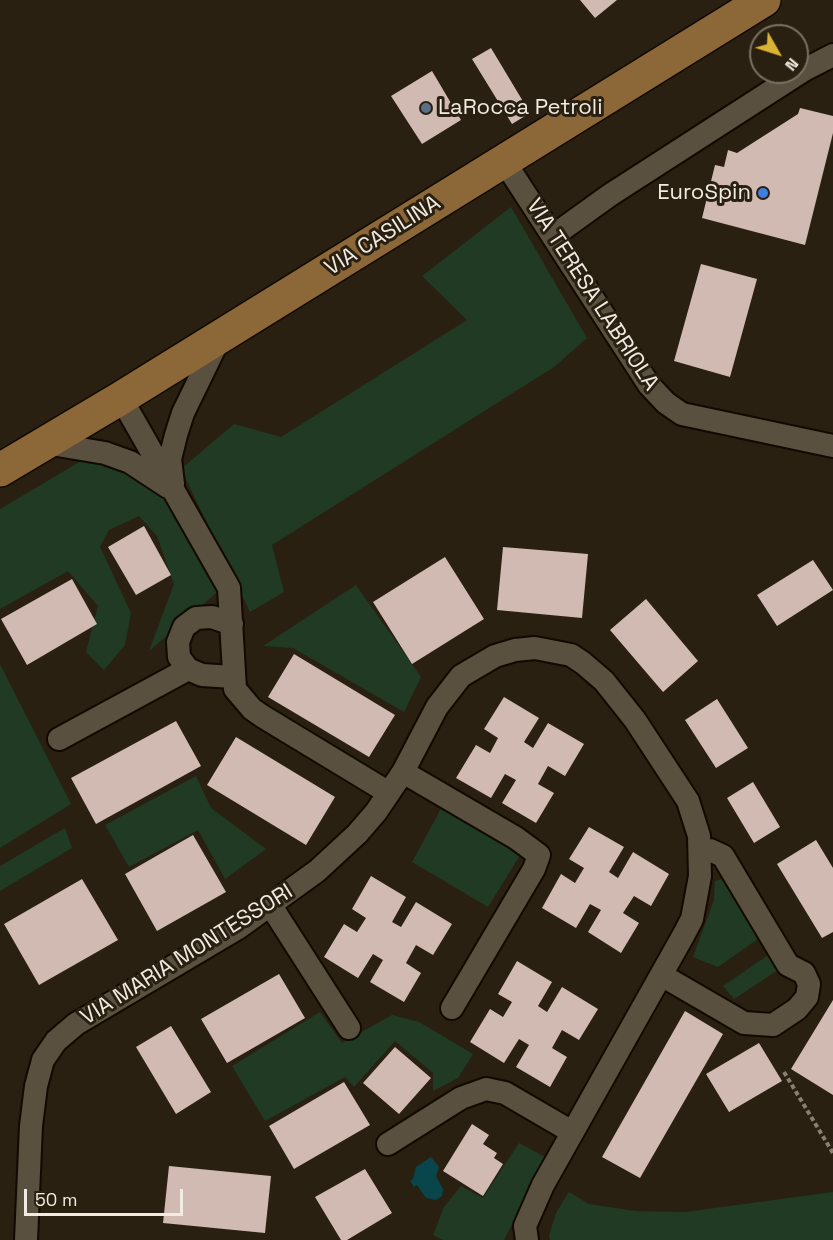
<!DOCTYPE html>
<html>
<head>
<meta charset="utf-8">
<style>
  body { margin:0 }
  #map { position:relative; width:833px; height:1240px; overflow:hidden; background:#292011; font-family:"Space Grotesk",sans-serif }
  canvas { display:block }
  .north { position:absolute; left:749px; top:24px; width:60px; height:60px; box-sizing:border-box; background:#292011; border:2px solid #797164; border-radius:50%; rotate:129deg; font-size:16px; font-weight:700; line-height:24px; text-align:center; color:#f1ebe1 }
  .north::after { content:''; display:block; margin:auto; width:21px; height:27px; background:#d9b434; clip-path:polygon(50% 0,100% 100%,50% 72%,0 100%) }
  .scale { position:absolute; left:24px; top:1189px; width:159px; height:27px; box-sizing:border-box; border:3px solid #f1ebe1; border-top:0; padding-left:8px; font-size:18px; line-height:21px; white-space:nowrap; color:#f1ebe1; -webkit-text-stroke:4px #292011; paint-order:stroke }
</style>
</head>
<body>
<div id="map">
<canvas width="833" height="1240"></canvas>
<div class="north">N</div>
<div class="scale">50 m</div>
</div>
<script>
const context = document.querySelector('canvas').getContext('2d');
context.lineJoin = 'round';
function paint(path, color) { context.fillStyle = color; context.fill(path, 'evenodd'); }
const shape = rows => new Path2D(rows.map(r => 'M' + r).join(''));
function strokePath(path, color, width, dash) { context.strokeStyle = color; context.lineWidth = width; context.lineCap = dash ? 'butt' : 'round'; context.setLineDash(dash || []); context.stroke(path); }
function label(font, color, halo, rows, align = 'center') {
  context.font = font + ' "Space Grotesk",sans-serif'; context.lineWidth = 6; context.setLineDash([]); context.textBaseline = 'middle'; context.strokeStyle = halo; context.fillStyle = color; for (const [text, x, y, turn = 0] of rows) {
    context.save(); context.translate(x, y); context.rotate((+turn || 0) * Math.PI / 180); context.textAlign = isNaN(turn) ? turn : align; if (halo) context.strokeText(text, 0, 0); context.fillText(text, 0, 0); context.restore();
  }
}
paint(shape([
  [511,207,587,338,554,367,272,545,284,592,250,612,181,469,234,424,281,437,467,320,422,276],
  [81,461,112,465,152,487,182,514,222,588,149,651,174,584,157,536,139,516,109,530,100,547,131,613,125,645,104,670,86,652,98,606,68,571,0,609,0,509],
  [356,585,421,677,404,712,293,648,263,646],
  [0,664,71,804,0,848],
  [196,776,211,808,266,849,225,879,198,830,129,867,105,825],
  [443,805,522,852,488,907,412,862],
  [65,828,72,848,0,891,0,866],
  [729,877,765,934,718,967,693,957,714,900,715,881],
  [771,953,781,968,734,999,723,986],
  [320,1012,342,1043,392,1015,419,1022,473,1054,458,1078,433,1091,433,1073,395,1041,354,1087,345,1077,265,1121,232,1066],
  [519,1143,545,1157,504,1240,443,1240,433,1235,444,1207,461,1186,483,1198],
  [569,1192,589,1204,636,1211,685,1212,833,1192,833,1240,550,1240,549,1235,556,1213]
]), '#203a24');
paint(shape([
  [431,1157,439,1167,436,1176,443,1189,442,1196,436,1200,426,1198,417,1185,414,1187,410,1181,413,1179,416,1167]
]), '#09464b');
paint(shape([
  [580,0,617,0,595,18],
  [491,48,530,113,512,124,472,59],
  [432,71,461,120,422,144,391,96],
  [800,108,833,116,833,133,805,245,702,218,715,165,724,167,728,150,737,153,798,114],
  [701,264,757,279,730,377,674,361],
  [144,526,171,575,136,595,108,547],
  [503,547,588,554,582,618,497,610],
  [445,557,484,619,412,664,373,602],
  [813,560,833,590,777,626,757,595],
  [72,579,97,624,27,665,1,619],
  [646,599,698,661,663,692,610,630],
  [294,654,395,715,369,757,268,697],
  [504,697,539,718,524,742,533,748,548,723,584,744,565,776,548,766,538,784,554,793,536,823,502,803,516,780,505,774,491,798,456,778,476,745,490,753,498,738,484,729],
  [717,699,748,748,716,768,685,720],
  [176,721,201,766,96,824,71,778],
  [236,737,335,797,306,845,207,785],
  [753,782,780,827,754,843,727,798],
  [589,827,624,847,609,872,618,878,633,852,669,874,651,906,634,896,623,913,639,923,621,953,588,932,601,910,590,904,576,928,542,908,561,874,575,883,584,868,569,859],
  [193,835,226,892,157,931,125,874],
  [816,840,833,868,833,932,822,938,777,864],
  [371,876,406,897,392,922,401,927,416,902,452,924,433,955,416,945,406,963,421,973,404,1002,370,982,383,960,373,954,358,978,324,957,344,924,357,932,366,918,352,909],
  [82,879,118,940,39,985,4,924],
  [517,961,552,982,538,1006,547,1012,562,987,598,1009,579,1040,562,1030,552,1048,567,1057,550,1087,516,1067,529,1045,519,1039,504,1063,470,1042,490,1009,503,1017,512,1002,498,994],
  [279,974,305,1018,227,1063,201,1019],
  [833,1000,833,1095,791,1069],
  [685,1011,723,1034,640,1178,602,1157],
  [171,1026,211,1092,176,1114,136,1047],
  [759,1043,782,1081,729,1112,706,1074],
  [395,1047,431,1078,399,1114,363,1083],
  [344,1082,370,1125,294,1169,269,1126],
  [472,1124,489,1135,483,1144,497,1153,494,1158,503,1164,483,1196,443,1171],
  [169,1166,271,1176,265,1233,163,1223],
  [365,1169,392,1213,347,1240,341,1240,315,1197]
]), '#d1bab1');
const minor = shape([
  [504,161,649,385,666,403,682,414,833,446],
  [553,236,610,195,804,70,833,55],
  [121,398,229,588,235,689,252,709,262,716,389,793],
  [45,443,105,453,130,462,168,487],
  [173,484,170,459,176,435,183,413,220,337],
  [232,624,212,617,196,618,184,627,178,642,179,657,188,669,202,675,233,677],
  [59,739,188,669],
  [403,772,516,838,539,855,534,869,452,1008],
  [271,906,349,1028],
  [663,976,744,1023,773,1025,797,1009,807,997,809,984,804,973,788,965,723,856,710,850,700,851],
  [388,1144,461,1098,486,1089,505,1093,572,1132],
  [26,1240,31,1126,36,1086,43,1060,56,1041,76,1024,238,928,317,871,357,834,376,812,403,772,437,707,461,676,495,656,515,650,535,648,571,655,583,663,604,681,635,720,688,801,699,836,700,876,692,919,683,936,543,1185,525,1226,527,1240]
]);
const primary = shape([
  [0,470,121,398,764,0]
]);
strokePath(minor, '#120900', 26);
strokePath(primary, '#120900', 36);
strokePath(shape([
  [784,1072,833,1153]
]), '#867f72', 4, [4.5, 3]);
strokePath(minor, '#5a503f', 22);
strokePath(primary, '#8c6738', 33);
for (const [x, y, r, color] of [
  [426,108,6,"#5c6f8a"],
  [763,193,6,"#3f7fe0"]
]) { const dot = new Path2D(); dot.arc(x, y, r, 0, 2 * Math.PI); context.fillStyle = color; context.fill(dot); strokePath(dot, '#292011', 2); }
label('22px', '#f1ebe1', '#292011', [
  ["LaRocca Petroli",438,108],
  ["EuroSpin",751,193,"right"]
], 'left');
label('22px', '#f1ebe1', '#292011', [
  ["VIA CASILINA",383,236,-32],
  ["VIA TERESA LABRIOLA",592,295,57],
  ["VIA MARIA MONTESSORI",187,955,-32]
]);
</script>
</body>
</html>
